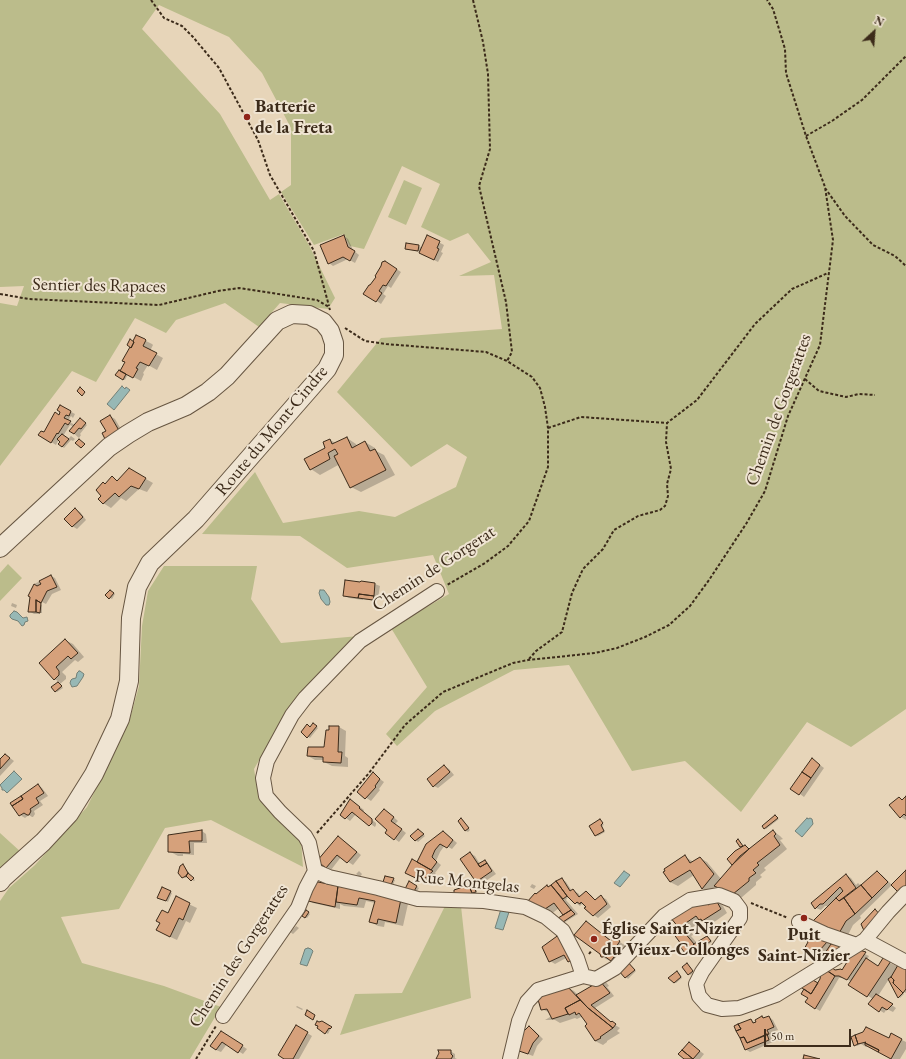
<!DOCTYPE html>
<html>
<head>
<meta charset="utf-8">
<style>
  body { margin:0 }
  #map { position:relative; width:906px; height:1059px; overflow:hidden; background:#e7d5b9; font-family:"EB Garamond",serif }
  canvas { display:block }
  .north { position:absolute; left:854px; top:12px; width:40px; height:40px; -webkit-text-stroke:3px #efe4d2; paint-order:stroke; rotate:26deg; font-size:11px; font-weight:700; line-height:16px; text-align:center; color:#3c2b1a }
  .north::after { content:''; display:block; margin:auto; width:14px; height:18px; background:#3c2b1a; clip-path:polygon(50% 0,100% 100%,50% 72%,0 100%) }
  .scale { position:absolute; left:764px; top:1029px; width:87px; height:18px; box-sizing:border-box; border:2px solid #3c2b1a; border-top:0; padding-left:5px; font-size:12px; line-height:14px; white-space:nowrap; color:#3c2b1a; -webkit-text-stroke:3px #efe4d2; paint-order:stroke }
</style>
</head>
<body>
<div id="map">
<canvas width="906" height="1059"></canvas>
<div class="north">N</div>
<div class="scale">50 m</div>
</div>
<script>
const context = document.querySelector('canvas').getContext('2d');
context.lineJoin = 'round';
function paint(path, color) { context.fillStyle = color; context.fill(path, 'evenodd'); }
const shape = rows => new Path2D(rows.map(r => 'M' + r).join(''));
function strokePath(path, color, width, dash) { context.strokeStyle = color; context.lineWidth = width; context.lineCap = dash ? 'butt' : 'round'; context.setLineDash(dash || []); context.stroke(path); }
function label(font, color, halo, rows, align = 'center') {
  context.font = font + ' "EB Garamond",serif'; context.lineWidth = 4; context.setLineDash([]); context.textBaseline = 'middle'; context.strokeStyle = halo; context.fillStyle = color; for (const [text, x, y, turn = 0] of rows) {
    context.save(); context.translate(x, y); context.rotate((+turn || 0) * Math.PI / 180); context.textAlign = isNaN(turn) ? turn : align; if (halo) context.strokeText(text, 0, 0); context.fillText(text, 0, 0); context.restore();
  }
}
paint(shape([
  [0,0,906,0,906,709,851,747,807,722,741,812,685,761,632,771,569,665,514,670,435,711,397,746,386,734,427,687,391,628,449,594,433,555,347,568,300,536,202,534,255,472,283,523,359,511,395,517,456,487,467,457,447,444,411,467,337,392,381,338,502,329,494,275,459,276,491,262,468,233,450,241,421,227,440,184,402,166,364,249,350,246,344,234,314,245,281,192,291,185,291,128,262,73,229,37,159,5,142,29,220,114,270,200,279,194,310,247,335,298,328,309,280,303,259,327,225,303,176,320,166,333,135,318,96,382,72,371,0,466,0,303,17,306,24,286,0,287],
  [404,180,422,188,406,225,388,217],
  [8,564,22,578,0,601,0,573],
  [164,566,257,566,251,599,281,643,359,636,290,706,254,769,259,798,301,840,303,867,211,820,165,828,119,909,61,917,82,963,164,986,221,1007,190,1059,0,1059,0,901,9,888,35,865,87,807,129,722,139,686,142,626,148,591],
  [0,833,22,853,0,872],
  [445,906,461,906,471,998,340,1035,355,994,402,993]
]), '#bbbc8b');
const water = shape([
  [122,386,125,389,126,387,130,390,114,410,107,404,122,386],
  [320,590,324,590,329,597,330,602,329,605,326,605,321,599,319,593,320,590],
  [14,611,17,612,23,618,27,617,28,621,25,622,24,625,22,626,18,621,12,619,10,617,10,615,14,611],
  [79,671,80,671,84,674,83,677,77,686,72,687,70,683,71,680,72,679,76,678,77,673,79,671],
  [14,771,22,779,7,793,4,790,2,790,2,788,0,785,14,771],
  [807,818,808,819,810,818,812,819,813,824,802,837,795,831,807,818],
  [624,871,630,875,620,887,614,883,624,871],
  [501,909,509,912,503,930,495,928,501,909],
  [308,948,311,949,313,951,307,966,300,964,305,949,308,948]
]);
paint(water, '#97b8b5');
strokePath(water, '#738077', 1);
paint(shape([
  [344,236,348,239,353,250,359,255,355,263,348,259,333,266,329,263],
  [427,236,444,245,441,252,443,253,438,262,424,255,420,252,406,249,407,244,419,246,422,248],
  [385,262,401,272,391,288,388,286,383,294,386,296,381,304,365,293,370,287],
  [136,336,152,344,153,345,150,351,163,358,157,370,148,365,143,373,144,374,141,381,128,374,125,380,117,375,121,372,126,362,133,342],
  [60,406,75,414,73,418,71,416,68,421,75,425,82,421,87,425,80,434,81,435,79,438,71,431,74,427,70,425,63,436,68,439,71,436,75,439,73,441,71,440,64,448,59,444,62,442,59,439,56,445,40,435,44,433,59,416,62,411],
  [110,416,115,419,125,436,107,431],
  [347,438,356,444,357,446,365,442,375,448,376,451,384,455,395,475,361,492,351,487,340,464,320,475,311,469,327,448,330,440,336,443],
  [130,470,153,483,147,492,139,489,126,501,121,498,111,508,103,503,103,496,105,484,112,478,118,481],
  [75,510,80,512,86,520,77,529,72,526],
  [51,576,55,578,61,590,52,594,46,604,38,600,37,602,42,605,42,613,40,613,40,614,34,614,29,611,34,584],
  [362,582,375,584,380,586,378,598,375,598,375,601,363,599,363,600,349,598,345,596,361,583],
  [111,591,115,594,112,599,110,598],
  [12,603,17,605,16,608,11,606],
  [65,640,73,644,84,657,78,662,75,660,62,672,66,676,66,679,60,684,63,688,57,692,53,688,60,682,54,679,40,663],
  [313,724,318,728,310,738,302,732,311,728],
  [330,727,339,727,346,731,345,756,348,758,348,767,332,766,324,762,324,760,315,760,308,756,325,748],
  [6,755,14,761,0,776,0,760],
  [816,762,824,768,804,797,800,794],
  [444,766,449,769,454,775,438,788,434,786],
  [373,774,384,782,379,789,380,790,371,801,358,792],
  [38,785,42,788,48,796,40,801,43,805,34,811,35,814,33,817,32,817,29,815,25,818,20,815,12,803],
  [906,797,906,820,901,817,891,806,899,798,903,800],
  [355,803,364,810,363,812,376,823,376,825,375,827,356,814,350,821,341,814],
  [389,813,398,821,395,824,406,833,399,842,395,839,389,830],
  [777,818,779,819,766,829,765,828],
  [462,819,463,820,470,830,468,832,466,831],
  [600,820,604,825,602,826,605,832,598,836,596,835],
  [202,831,206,834,207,843,194,843,194,855,183,854,183,856,178,856,169,851],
  [420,831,425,836,418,842,412,836],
  [773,831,780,836,783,839,780,840,787,849,764,868,766,870,760,875,762,877,756,882,756,885,741,898,715,886,710,893,703,889,694,875,678,886,670,882,685,857,692,861,693,863,700,858,707,862,721,879,734,865,733,864,742,847,741,847,738,840,744,847,745,846,750,849],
  [444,832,448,835,457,843,452,849,445,845,440,852,436,861,441,865,435,873,436,874,427,883,411,876,417,863],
  [343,840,361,855,353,865,341,857,331,870,326,867],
  [470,853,475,856,480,864,485,861,487,862,496,874,481,884,476,881],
  [183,866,185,867,190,875,195,880,194,881,188,877,185,878,183,877],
  [359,871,362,874,360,877,356,874],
  [877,872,882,875,892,885,860,916,861,918,853,925,846,939,840,935,829,906,825,906,821,910,816,908,846,875,851,878,856,885,858,883,861,886],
  [393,879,395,880,393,885,386,883],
  [562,879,566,882,572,891,578,893,581,897,586,892,591,895,596,901,601,897,606,899,611,907,598,918,594,915,587,907,582,904,580,906,568,897,566,900,578,914,562,924,565,915,559,908,550,915,536,908,536,895,549,888],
  [409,883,419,888,416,893],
  [532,884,536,886,534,889,530,887],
  [474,886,476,887,477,893,464,897],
  [338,887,361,889,401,900,408,904,403,926,385,922,384,927,378,926,371,922,375,903,366,901,364,908,344,906,340,904,340,909,313,903,309,900],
  [163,889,172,893,168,902,160,898],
  [176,898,197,908,190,923,186,921,177,940,164,934,168,914],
  [706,901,711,904,716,901,723,906,727,913,710,925,702,921,690,929,693,935,691,936,697,943,709,938,712,942,698,952,693,957,686,953,681,945,682,944,681,928,671,917],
  [306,911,310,914,307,918,303,916],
  [586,922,595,928,612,941,614,938,629,948,628,963,636,971,628,979,612,962,602,957],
  [296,926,299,928,293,934,290,932],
  [561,935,573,964,569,961,566,958,555,964,550,961],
  [804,937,830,943,831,945,828,955,825,952,818,961,813,959,804,950,809,942],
  [859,951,869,956,867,960,878,967,883,960,906,970,906,993,902,991,904,994,900,998,899,997,889,979,878,996,896,1008,893,1012,887,1009,884,1013,870,1004,873,999,850,984,852,982,845,978,839,978,820,1011,815,1008,818,984,836,971,843,971],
  [689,966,694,973,690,975,689,974],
  [679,973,682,978,676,983,674,982],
  [610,978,611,980,606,982,609,986,607,987,614,996,595,1008,612,1023,620,1028,617,1031,620,1033,607,1041,607,1042,603,1045,595,1041,588,1024,584,1018,581,1017,577,1019,575,1018,560,1023,555,1020,545,1020,550,1017,552,1018,550,1013,542,1009,567,987,574,991,578,995],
  [297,1006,303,1009,302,1010,296,1007],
  [762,1017,765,1019,769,1017,773,1020,778,1030,771,1032,773,1036,771,1037,773,1042,750,1052,745,1049,751,1020,757,1024],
  [322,1022,333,1029,331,1028,328,1034,318,1028],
  [296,1026,312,1036,299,1059,286,1059],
  [529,1027,534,1030,543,1039,537,1046,533,1056,522,1052],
  [226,1035,247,1049,243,1054,227,1044,221,1052,216,1050],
  [892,1035,906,1042,906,1049,900,1059,893,1059,886,1056,872,1046,866,1047,861,1044,857,1046,855,1045,852,1038,889,1039],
  [689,1043,704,1054,700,1059,695,1059,692,1058,692,1059,686,1059],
  [450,1051,455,1054,455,1058,457,1059,437,1059]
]), '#0003');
const building = shape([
  [344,235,348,247,355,251,350,261,343,257,328,264,320,245,344,235],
  [427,235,440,241,437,248,439,249,434,260,419,253,427,235],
  [406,243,419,245,418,251,405,249,406,243],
  [385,261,397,269,386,286,383,285,379,291,382,293,376,302,363,294,369,285,370,285,376,277,375,276,381,266,382,262,385,261],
  [136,335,145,339,146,340,143,346,157,353,149,366,140,362,136,368,138,369,133,378,120,371,125,362,122,361,130,347,131,348,134,342,133,341,136,335],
  [130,339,134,342,131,348,127,345,130,339],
  [119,370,126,374,123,380,115,375,119,370],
  [80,387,85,392,82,396,77,391,80,387],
  [60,405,71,411,69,416,66,415,64,418,71,421,68,425,65,423,58,434,57,433,51,443,38,435,41,431,44,432,55,412,59,415,60,412,57,410,60,405],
  [110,415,121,434,107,443,102,433,106,431,100,421,110,415],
  [80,418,86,423,81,429,79,428,74,434,69,431,80,418],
  [62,434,69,439,62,447,58,444,60,442,57,439,62,434],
  [347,437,352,448,365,441,370,451,375,449,386,470,350,488,334,456,338,454,335,449,328,453,330,459,310,470,304,459,325,448,323,442,330,439,332,444,347,437],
  [79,439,85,444,81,448,75,443,79,439],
  [129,468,146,478,139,489,131,486,119,497,115,493,103,504,98,499,101,496,96,490,103,482,105,484,112,476,117,481,129,468],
  [75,508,83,517,72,527,64,519,75,508],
  [51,575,57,587,47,591,41,603,36,600,36,612,28,612,30,597,28,596,34,584,37,586,41,584,39,581,51,575],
  [345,580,360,582,361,581,375,583,374,596,359,594,358,598,343,596,345,580],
  [110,590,114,593,109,599,105,595,110,590],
  [359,594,374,596,373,600,358,598,359,594],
  [36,600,41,603,40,613,36,612,36,600],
  [65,639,78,653,71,659,68,656,56,667,59,671,59,675,54,680,39,663,65,639],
  [58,682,62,686,55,692,51,687,58,682],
  [313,723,317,726,307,738,301,732,307,724,310,727,313,723],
  [329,726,339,726,338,752,342,752,341,763,323,762,323,757,307,756,308,747,324,747,326,730,329,730,329,726],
  [5,754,10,758,0,769,0,759,5,754],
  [812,758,820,765,811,778,802,772,812,758],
  [444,765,450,772,433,787,427,779,444,765],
  [373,772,380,779,375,786,376,787,365,799,357,792,373,772],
  [802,772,811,778,799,795,790,789,802,772],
  [38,784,44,793,36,798,39,803,30,809,31,811,29,815,27,815,24,813,19,816,12,806,23,799,21,796,38,784],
  [21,796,23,799,12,806,10,803,21,796],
  [906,796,906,816,904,814,900,818,889,805,899,797,902,800,906,796],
  [350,799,360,807,359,808,372,819,372,823,369,826,352,812,345,819,340,815,350,799],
  [384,809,394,817,391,821,402,829,394,840,385,833,387,830,375,819,384,809],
  [775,815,778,818,764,829,762,826,775,815],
  [461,818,469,828,465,831,458,821,461,818],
  [600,819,603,823,601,825,604,831,595,836,589,826,600,819],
  [418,829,424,834,415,841,410,836,418,829],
  [202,830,202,841,189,841,190,853,168,852,168,835,202,830],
  [773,830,776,834,774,836,780,845,757,863,759,865,753,870,756,873,749,878,749,881,733,894,714,886,740,856,773,830],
  [443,831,453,840,447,848,440,844,435,850,432,857,437,862,431,870,417,862,426,844,443,831],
  [338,836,357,852,347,863,337,855,326,868,317,861,338,836],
  [738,839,743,846,740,847,736,841,738,839],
  [745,845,749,849,732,865,727,859,735,851,745,845],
  [470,852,480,867,487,863,492,871,476,882,460,859,470,852],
  [685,855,690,863,700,857,714,874,702,889,690,870,670,882,663,872,665,871,664,869,685,855],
  [412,859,433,871,422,881,405,873,412,859],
  [485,860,487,863,480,867,478,864,485,860],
  [183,864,188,873,186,876,182,878,178,873,180,866,183,864],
  [906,870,906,888,900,894,891,885,906,870],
  [877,871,888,882,872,898,861,885,877,871],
  [188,873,194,878,191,881,186,876,188,873],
  [846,874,856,888,839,901,836,898,843,891,840,887,823,904,820,904,815,909,811,903,846,874],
  [385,876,394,878,391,885,383,882,385,876],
  [562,878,570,891,573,889,579,897,586,891,595,900,601,895,607,904,593,916,584,908,586,907,581,902,580,904,577,902,575,904,567,896,556,881,562,878],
  [313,881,338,886,335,907,308,901,313,881],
  [409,881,417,886,413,893,405,889,409,881],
  [556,881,567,896,563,899,551,885,556,881],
  [469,885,473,896,454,894,454,890,469,885],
  [474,885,476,892,472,893,469,886,474,885],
  [547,885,548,887,551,885,571,910,563,915,554,903,542,911,527,902,535,893,536,894,547,885],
  [861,885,872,898,855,914,844,898,861,885],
  [338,886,401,899,396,923,378,919,377,924,369,922,375,901,359,898,357,905,336,902,338,886],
  [162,887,171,891,166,901,157,898,162,887],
  [176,896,190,903,183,920,179,918,170,937,156,930,160,923,156,921,162,910,168,913,176,896],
  [836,898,839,901,844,898,855,914,846,921,838,935,812,922,836,898],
  [706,900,708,905,716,900,721,909,702,921,701,919,699,920,696,916,683,925,686,930,684,932,694,944,689,951,685,953,679,945,681,944,673,933,679,928,670,917,706,900],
  [875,909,880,915,865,933,861,924,875,909],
  [306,910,309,912,305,918,302,916,306,910],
  [571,910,575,914,560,924,555,920,571,910],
  [586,921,611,941,614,937,620,941,616,947,619,950,611,961,604,956,603,957,601,957,600,954,574,935,586,921],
  [810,932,825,939,827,942,812,959,803,951,808,942,803,937,810,932],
  [560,934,574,959,568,962,564,955,549,962,542,947,560,934],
  [707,936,711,941,691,954,689,951,694,944,707,936],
  [831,944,837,944,843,946,827,956,825,953,831,944],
  [859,950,866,952,847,980,839,976,835,976,826,970,831,967,835,970,841,969,842,970,852,954,859,950],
  [866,958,878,966,883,958,891,961,867,997,848,985,866,958],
  [626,960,635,970,625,978,618,970,626,960],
  [687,963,693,971,688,975,682,967,687,963],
  [898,965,906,969,906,989,903,993,893,983,894,980,891,977,898,965],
  [826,970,835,976,815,1009,805,1002,808,998,801,994,804,989,811,994,820,979,821,973,826,970],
  [677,971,681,977,674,983,668,978,677,971],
  [891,977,894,980,893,983,903,993,898,998,888,979,891,977],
  [811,979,818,983,811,994,799,986,811,979],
  [600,981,610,993,591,1005,611,1022,612,1021,616,1024,613,1028,588,1008,576,995,600,981],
  [567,986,580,1000,565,1008,568,1014,552,1019,547,1009,541,1010,537,996,567,986],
  [876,994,893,1004,887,1010,882,1007,879,1012,868,1004,876,994],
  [580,1000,588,1008,613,1028,600,1037,601,1038,595,1041,585,1026,587,1024,579,1013,576,1015,575,1012,569,1015,565,1008,580,1000],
  [307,1010,315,1015,313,1020,305,1015,307,1010],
  [762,1016,763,1018,769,1016,774,1027,767,1030,769,1034,747,1043,744,1037,740,1038,736,1031,741,1029,738,1024,751,1019,753,1023,756,1022,755,1020,762,1016],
  [317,1021,319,1022,322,1021,332,1027,330,1029,329,1028,325,1034,317,1028,318,1026,315,1025,317,1021],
  [738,1024,741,1029,736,1031,734,1026,738,1024],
  [296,1025,308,1032,293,1059,284,1059,278,1055,296,1025],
  [529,1026,539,1036,533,1043,528,1054,516,1050,523,1032,529,1026],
  [866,1027,889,1038,891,1033,902,1039,891,1059,878,1052,879,1050,865,1043,866,1042,858,1044,855,1035,863,1032,866,1027],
  [221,1031,243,1045,238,1053,222,1042,216,1050,210,1046,221,1031],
  [767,1034,769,1040,745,1050,740,1038,744,1037,747,1043,767,1034],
  [855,1035,858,1044,854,1046,851,1037,855,1035],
  [689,1042,700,1051,693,1059,682,1050,689,1042],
  [865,1043,879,1050,878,1052,865,1045,865,1043],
  [438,1050,451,1050,451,1054,453,1056,451,1059,436,1059,439,1053,438,1050],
  [682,1050,693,1059,684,1059,678,1054,682,1050],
  [804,1055,820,1059,803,1059,804,1055]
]);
paint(building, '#d6a17b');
strokePath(building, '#3c2b1a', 1);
const minor = shape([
  [315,871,329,877,378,888,418,899,484,901,525,907,546,917,563,931,577,958,583,976],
  [799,922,825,934,857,945],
  [865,940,906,962],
  [223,1016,298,908,306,888,315,871,309,843,305,836,280,812,266,796,263,778,267,761,292,715,305,698,360,641,437,591],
  [510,1059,519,1021,527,1002,538,990,583,976,596,979,615,968,664,916,690,900,719,895,734,901,740,909,740,918,702,972,696,984,699,996,707,1005,722,1009,739,1008,776,995,857,945,865,940,888,912,906,893]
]);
const tertiary = shape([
  [0,548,109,447,128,434,148,422,186,406,208,392,227,376,277,321,292,314,309,315,323,322,330,331,334,343,334,355,327,369,196,519,150,563,137,587,131,618,129,681,120,719,94,774,69,814,43,842,3,878,0,882]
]);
strokePath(minor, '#675642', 16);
strokePath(tertiary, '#675642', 20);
strokePath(shape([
  [151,0,164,18,182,26,193,37,219,68,258,140,270,175,314,251,329,306],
  [473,0,483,42,488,74,490,149,479,186,506,302,512,352,507,361],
  [806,136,832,121,862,100,906,56],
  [825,188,845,216,873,245,895,256,906,266],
  [0,294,29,299,159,305,218,291,239,288,317,300,329,307,330,310],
  [345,328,365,341,386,344,486,352,507,361,532,377,540,388,545,407,548,428,548,467,529,521,508,546,485,563,447,585],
  [805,379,819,391,846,397,859,394,875,395],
  [548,428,581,417,667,423,697,400,755,324,792,289,828,273],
  [529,659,536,651,562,632,572,593,583,569,603,549,614,530,638,516,660,510,665,506,668,496,667,484,671,469,666,442,667,423],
  [317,833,369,773,405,725,443,692,513,663,528,660,595,653,617,648,645,637,669,625,690,606,709,580,746,524,765,491,788,416,820,345,833,240,825,187,806,136,786,73,785,49,773,9,767,0],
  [751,903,788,918],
  [589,954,592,950],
  [196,1059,216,1026]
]), '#3c2b1a', 2, [3, 2]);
strokePath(minor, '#efe4d2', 14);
strokePath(tertiary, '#efe4d2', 18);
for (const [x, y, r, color] of [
  [247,117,4,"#8f2418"],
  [804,918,4,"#8f2418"],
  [594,939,4,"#8f2418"]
]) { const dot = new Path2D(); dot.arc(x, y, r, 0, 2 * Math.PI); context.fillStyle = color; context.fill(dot); strokePath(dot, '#efe4d2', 1.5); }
label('bold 18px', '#3c2b1a', '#efe4d2', [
  ["Batterie",255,107],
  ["de la Freta",255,128],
  ["Église Saint-Nizier",602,929],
  ["du Vieux-Collonges",602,950],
  ["Puit",804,935,"center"],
  ["Saint-Nizier",804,956,"center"]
], 'left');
label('18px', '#3c2b1a', '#efe4d2', [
  ["Sentier des Rapaces",99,286,1],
  ["Chemin de Gorgerattes",779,410,-70],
  ["Route du Mont-Cindre",272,431,-50],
  ["Chemin de Gorgerat",434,569,-33],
  ["Rue Montgelas",467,882,6],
  ["Chemin des Gorgerattes",239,956,-57]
]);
</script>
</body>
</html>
